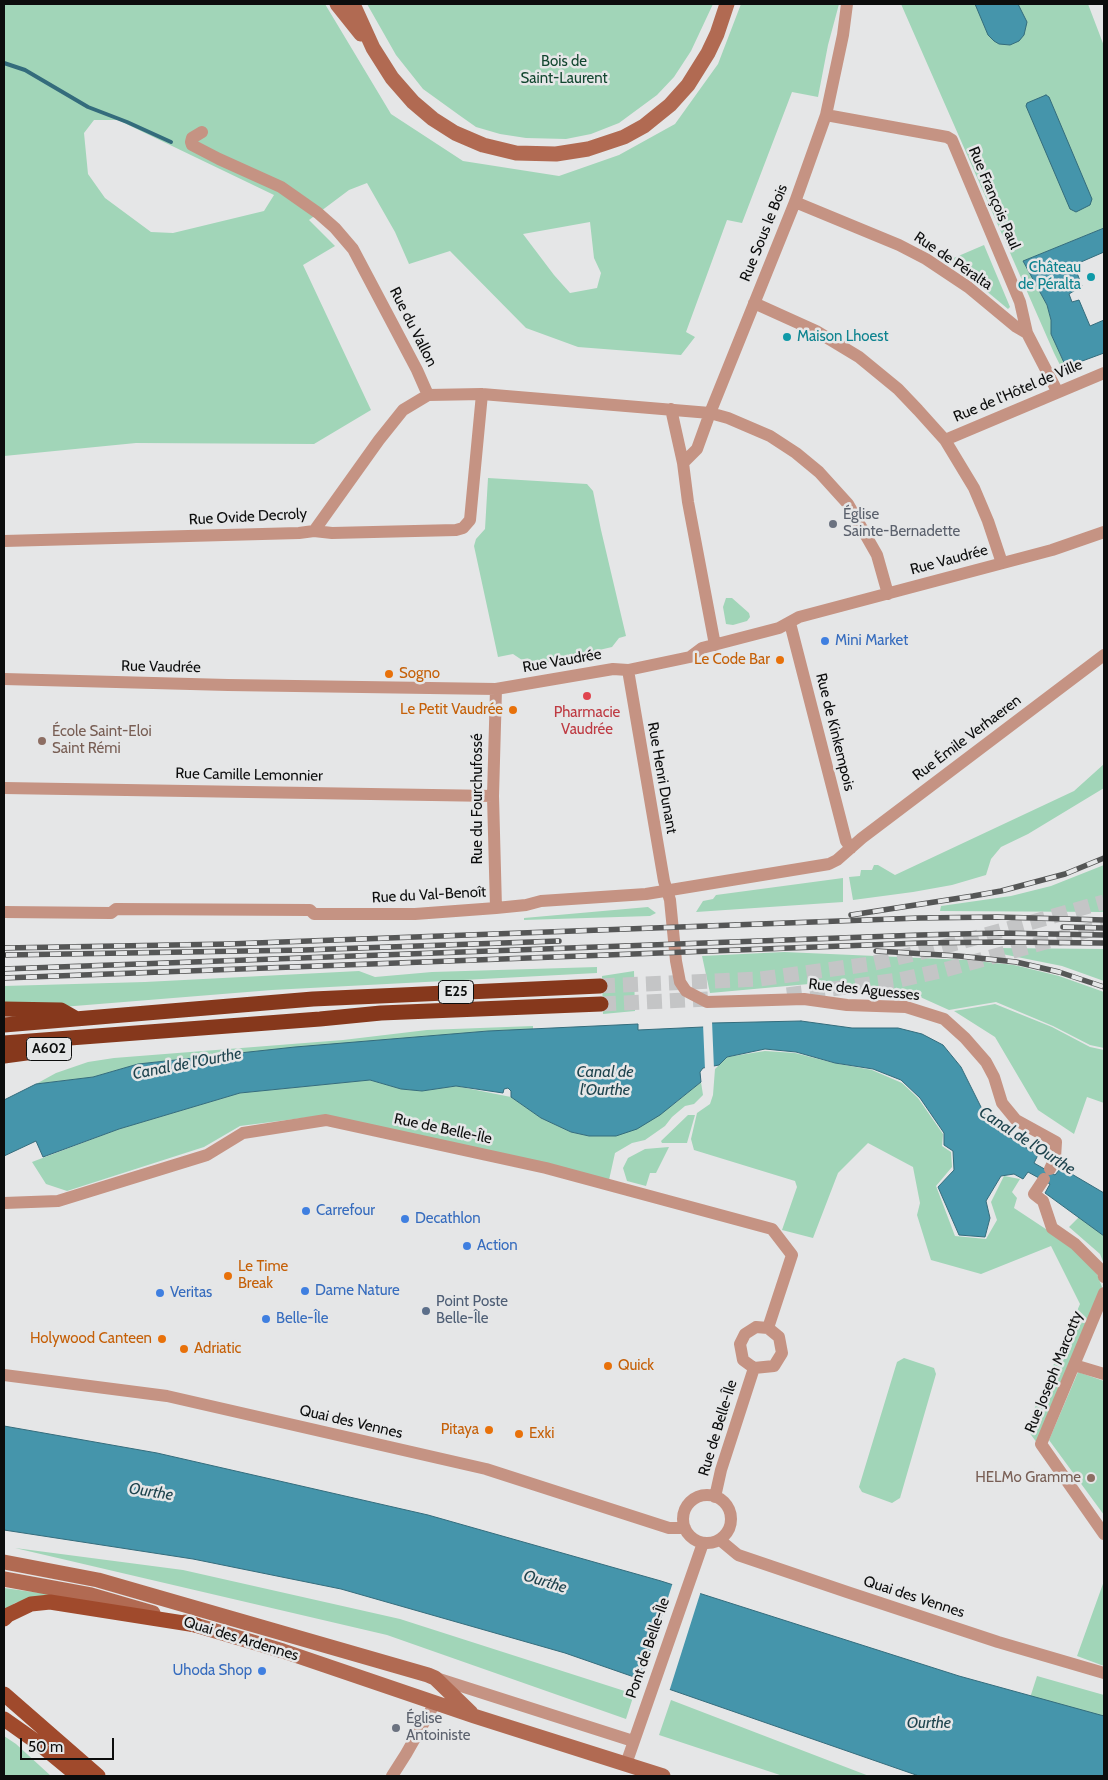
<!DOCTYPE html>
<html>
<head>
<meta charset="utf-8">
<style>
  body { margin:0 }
  #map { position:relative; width:1108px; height:1780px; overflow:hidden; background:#e5e6e7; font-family:Cabin,sans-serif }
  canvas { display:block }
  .frame { position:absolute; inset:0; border:5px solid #0c0d0d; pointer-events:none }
  .scale { position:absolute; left:20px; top:1738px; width:94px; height:22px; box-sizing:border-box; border:2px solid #0c0d0d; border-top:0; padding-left:6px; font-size:15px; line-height:18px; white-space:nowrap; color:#0c0d0d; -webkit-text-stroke:4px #e5e6e7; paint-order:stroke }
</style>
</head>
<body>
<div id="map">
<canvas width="1108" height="1780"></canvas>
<div class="frame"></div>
<div class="scale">50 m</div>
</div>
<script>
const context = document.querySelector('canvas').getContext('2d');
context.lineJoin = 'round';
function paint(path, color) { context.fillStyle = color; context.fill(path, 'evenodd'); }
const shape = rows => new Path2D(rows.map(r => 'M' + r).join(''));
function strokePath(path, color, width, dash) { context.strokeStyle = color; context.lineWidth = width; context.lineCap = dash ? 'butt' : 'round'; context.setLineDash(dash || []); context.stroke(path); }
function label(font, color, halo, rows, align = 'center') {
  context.font = font + ' Cabin,sans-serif'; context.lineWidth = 5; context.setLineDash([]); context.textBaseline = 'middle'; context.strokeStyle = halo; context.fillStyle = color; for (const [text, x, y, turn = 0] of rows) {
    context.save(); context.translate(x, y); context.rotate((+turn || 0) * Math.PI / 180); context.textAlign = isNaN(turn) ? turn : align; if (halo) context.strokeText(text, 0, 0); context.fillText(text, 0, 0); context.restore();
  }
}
paint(shape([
  [4,4,325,4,391,114,463,161,559,176,619,155,675,124,718,64,741,4,839,4,828,45,818,97,792,92,742,223,727,220,686,332,695,337,681,355,578,347,526,328,450,251,409,264,395,232,367,183,349,190,309,220,335,246,303,265,371,410,314,444,136,443,4,456],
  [94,120,118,120,274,195,264,211,173,233,151,232,105,198,88,174,84,133],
  [590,222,594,258,601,273,597,288,570,293,554,275,523,234],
  [367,4,713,4,691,51,674,77,657,95,619,123,591,134,566,139,526,138,500,134,476,127,459,115,423,89,396,55],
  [901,4,1088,4,1104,46,1104,228,1023,261,1047,305,1051,320,1051,334,1066,367,1064,368,1061,367,1054,353],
  [984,245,1010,307,1008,309,949,260],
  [488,478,587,484,593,491,601,530,626,636,619,638,612,647,531,666,513,654,498,657,474,546,476,539,485,529],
  [726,598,732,598,749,613,750,617,747,621,733,625,726,624,723,607],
  [1104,764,1104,788,1028,834,1001,847,991,859,986,875,952,885,913,892,853,900,849,877,860,876,861,870,872,870,874,865,878,865,895,875,1074,791],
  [1104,865,1104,912,940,911,941,906,1011,896,1051,886],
  [843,878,843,902,696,912,703,901,713,899,716,895],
  [648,907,656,913,650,916,524,920,524,918],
  [997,948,1104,949,1104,981,1062,966,997,953],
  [784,952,967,960,1014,965,1059,976,1104,992,1104,1048,1090,1045,1053,1026,996,1002,949,1010,909,992,860,992,809,984,710,993,702,956],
  [597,967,597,973,272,990,62,1007,4,1005,4,986,145,982,359,971,375,977,432,972],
  [634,971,635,1011,603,1014,602,976],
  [995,1004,1052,1027,1090,1047,1104,1050,1104,1103,1087,1097,1074,1134,1038,1110,995,1037,954,1011],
  [533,1026,533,1030,488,1031,197,1057,138,1064,93,1077,36,1084,56,1073,88,1062,114,1058,343,1040,427,1030],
  [765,1051,795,1053,834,1063,872,1070,902,1083,918,1098,943,1134,942,1146,951,1152,952,1167,936,1186,955,1236,986,1239,997,1220,991,1202,1004,1176,1020,1179,1012,1192,1017,1198,1014,1208,1073,1247,1097,1274,1102,1287,1037,1443,1026,1428,1080,1304,1051,1246,981,1274,931,1260,917,1215,920,1203,913,1167,868,1143,838,1173,813,1238,782,1230,797,1187,795,1181,694,1150,691,1139,697,1113,710,1104,713,1095,715,1069,727,1057],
  [370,1080,401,1089,422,1091,456,1086,511,1097,541,1118,571,1132,589,1136,616,1136,674,1104,701,1082,703,1095,694,1104,685,1106,672,1117,665,1126,645,1140,632,1143,615,1153,609,1180,326,1115,240,1126,204,1147,67,1191,46,1184,32,1162,119,1129,240,1093],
  [688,1115,695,1115,687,1143,662,1143,661,1141],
  [669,1147,656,1173,650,1173,646,1186,627,1181,623,1168,628,1158,645,1149],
  [1079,1217,1104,1236,1104,1264,1100,1254,1069,1227],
  [904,1358,934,1368,936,1374,900,1498,892,1503,862,1492,859,1487,897,1362],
  [1078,1372,1104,1381,1104,1515,1049,1440],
  [15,1548,183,1570,400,1619,634,1694,626,1719,387,1635],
  [1104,1581,1104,1666,1077,1656],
  [4,1588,55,1595,28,1599,15,1603,4,1611],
  [1037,1676,1104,1695,1104,1723,1029,1701],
  [671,1700,869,1776,783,1776,659,1735],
  [4,1736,16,1744,51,1776,4,1776]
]), '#a1d5b8');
const water = shape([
  [975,4,1018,4,1027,22,1024,35,1019,41,1010,45,999,44,994,41,988,35,975,4],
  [1046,95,1049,97,1092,199,1090,205,1076,212,1070,209,1026,106,1027,103,1046,95],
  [1104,228,1104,252,1074,265,1082,286,1069,294,1072,302,1079,300,1090,326,1104,320,1104,353,1066,367,1051,334,1051,320,1047,305,1023,261,1104,228],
  [801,1021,852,1028,898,1028,922,1034,943,1045,961,1067,986,1117,996,1129,1038,1155,1034,1163,1055,1175,1060,1169,1070,1173,1104,1193,1104,1236,1045,1193,1050,1184,1028,1172,1023,1179,1014,1174,1001,1176,986,1201,990,1218,985,1237,959,1235,938,1187,954,1170,953,1151,944,1145,944,1133,920,1098,901,1080,873,1069,835,1063,796,1052,765,1049,727,1057,719,1065,703,1068,700,1072,701,1082,660,1115,637,1129,616,1136,589,1136,571,1132,541,1118,511,1097,511,1091,508,1088,504,1089,503,1093,456,1086,422,1091,401,1089,370,1080,240,1093,119,1129,43,1157,36,1141,4,1156,4,1100,36,1084,93,1077,138,1064,295,1047,488,1031,638,1024,638,1030,703,1027,712,1023,801,1021],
  [4,1426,157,1453,428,1515,661,1581,959,1676,1104,1716,1104,1776,919,1776,565,1653,341,1589,193,1559,4,1530,4,1426]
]);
paint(water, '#4595ab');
strokePath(water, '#346c7c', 1);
paint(shape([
  [712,1021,714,1069,705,1070,703,1024],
  [673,1582,701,1591,669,1692,641,1682]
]), '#e5e6e7');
strokePath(shape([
  [4,63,25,70,88,107,127,122,171,142]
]), '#346c7c', 4);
strokePath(shape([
  [600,986,760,979,870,964,935,949,1104,902],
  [787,995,899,980,944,970,1104,926],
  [601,1004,709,999]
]), '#c4c5c6', 15, [15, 8]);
strokePath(shape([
  [826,115,947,137,952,140,1020,302,1027,333],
  [202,132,192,138,191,142,192,145,219,159,281,187,318,213,335,228,353,249,417,370,428,395],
  [795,202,899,245,926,259,968,287,1015,326,1027,333,1057,391],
  [754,303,816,331,859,357,898,389,918,410,945,440,974,488,988,521,1002,563],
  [428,395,482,394,710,413,728,418,770,436,796,453,819,472,848,504,877,555,888,594],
  [671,409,683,463,688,502,715,645],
  [945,440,1104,373],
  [683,463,697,449,710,413,795,202,826,115,843,35,847,4],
  [314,531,332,533,456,530,463,528,470,520,482,394],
  [4,541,299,533,314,531,379,440,403,410,428,395],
  [790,623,846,841,851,848],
  [628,670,664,881,670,900,676,961,680,982,686,991,707,1002,804,999,847,1005,906,1007,944,1019,965,1038,986,1062,994,1077,1002,1103,1016,1120,1056,1142,1055,1158,1050,1169],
  [4,679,228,685,496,689,613,669,628,670,690,657,702,648,779,628,799,617,1052,550,1104,532],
  [4,788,493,796],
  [496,908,493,796,496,689],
  [4,912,111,913,116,909,310,910,314,914,415,914,496,908,526,905,541,901,646,894,829,864,837,860,862,838,1104,655],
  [1044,1179,1034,1194,1043,1201,1052,1228,1075,1244,1103,1272,1104,1277],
  [4,1203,58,1201,207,1155,243,1133,326,1120,546,1168,772,1229,792,1255,768,1328],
  [1104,1293,1041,1444,1104,1534],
  [756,1327,768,1328,779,1337,782,1353,774,1366,754,1368,743,1360,740,1344,745,1334,756,1327],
  [1074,1365,1104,1374],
  [4,1375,167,1396,486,1469,669,1528,685,1528],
  '683 1519a24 24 0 1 1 48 0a24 24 0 1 1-48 0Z',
  [715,1497,721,1470,754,1368],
  [720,1540,738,1555,847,1592,998,1642,1104,1673],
  [436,1678,633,1741],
  [626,1764,703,1543],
  [392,1776,406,1754,435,1703]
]), '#c59383', 12);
strokePath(shape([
  [337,4,361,34],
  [353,4,373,48,392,78,413,102,433,119,455,133,483,145,516,153,556,154,588,149,624,137,644,126,670,105,688,85,708,53,717,34,727,4],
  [4,1562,98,1580,428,1675,435,1678,471,1713],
  [4,1579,91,1595,153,1613],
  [185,1622,283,1651,474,1716,663,1776]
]), '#b16a52', 15);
strokePath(shape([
  [4,1619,8,1615,31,1604,50,1602,196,1625],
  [4,1694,98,1776],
  [4,1719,38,1743,78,1776]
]), '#a04a2c', 15);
strokePath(shape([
  [4,1009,61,1010,75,1018],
  [4,1025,313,999,600,986],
  [4,1043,320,1019,381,1013,601,1004],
  [4,1056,41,1051,57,1046]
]), '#86381c', 15);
const rail = shape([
  [851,915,973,896,1001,891,1065,874,1104,858],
  [1063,927,1104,928],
  [4,948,229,944,919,918,997,917,1104,920],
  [876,951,959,956,1016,962,1059,972,1104,987],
  [6,955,304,950,559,941],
  [4,969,920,935,999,933,1104,935],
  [4,978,921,943,999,942,1104,943]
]);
strokePath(rail, '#555656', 5.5);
strokePath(rail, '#e5e6e7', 4, [11]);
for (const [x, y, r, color] of [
  [1091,277,5,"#0f9aa8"],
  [787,337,5,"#0f9aa8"],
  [833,524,5,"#6b7280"],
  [825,641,5,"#3f7fe0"],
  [780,660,5,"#e8710a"],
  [389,674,5,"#e8710a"],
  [587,696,5,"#e0444e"],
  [513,710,5,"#e8710a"],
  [42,741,5,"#8d6e63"],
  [306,1211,5,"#3f7fe0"],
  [405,1219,5,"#3f7fe0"],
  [467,1246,5,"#3f7fe0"],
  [228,1276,5,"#e8710a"],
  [305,1291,5,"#3f7fe0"],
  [160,1293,5,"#3f7fe0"],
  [426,1311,5,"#5c6f8a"],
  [266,1319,5,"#3f7fe0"],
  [162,1339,5,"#e8710a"],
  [184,1349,5,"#e8710a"],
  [608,1366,5,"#e8710a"],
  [489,1430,5,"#e8710a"],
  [519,1434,5,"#e8710a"],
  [1091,1478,5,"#8d6e63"],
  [262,1671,5,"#3f7fe0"],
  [396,1728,5,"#6b7280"]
]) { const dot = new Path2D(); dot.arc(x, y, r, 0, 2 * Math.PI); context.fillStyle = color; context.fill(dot); strokePath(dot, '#e5e6e7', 2); }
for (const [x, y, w] of [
  [456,992,35],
  [49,1049,45]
]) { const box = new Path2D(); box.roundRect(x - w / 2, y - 11.5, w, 23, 4); context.fillStyle = '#e5e6e7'; context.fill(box); strokePath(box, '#0c0d0d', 1); }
label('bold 14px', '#0c0d0d', null, [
  ["E25",456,992],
  ["A602",49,1049]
]);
label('15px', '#134730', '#e5e6e7', [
  ["Bois de",564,62],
  ["Saint-Laurent",564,79]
]);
label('15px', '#0c0d0d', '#e5e6e7', [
  ["Rue François Paul",994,198,67],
  ["Rue Sous le Bois",764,233,-68],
  ["Rue de Péralta",953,261,34],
  ["Rue du Vallon",413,327,63],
  ["Rue de l'Hôtel de Ville",1018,391,-23],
  ["Rue Ovide Decroly",248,517,-3],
  ["Rue Vaudrée",949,560,-15],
  ["Rue Vaudrée",562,661,-10],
  ["Rue Vaudrée",161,667,1],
  ["Rue de Kinkempois",835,732,76],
  ["Rue Émile Verhaeren",967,738,-37],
  ["Rue Camille Lemonnier",249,775,1],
  ["Rue Henri Dunant",662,778,80],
  ["Rue du Fourchufossé",478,799,-90],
  ["Rue du Val-Benoît",429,895,-3],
  ["Rue des Aguesses",864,990,6],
  ["Rue de Belle-Île",443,1129,12],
  ["Rue Joseph Marcotty",1054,1372,-68],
  ["Quai des Vennes",351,1422,13],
  ["Rue de Belle-Île",718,1428,-73],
  ["Quai des Vennes",914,1597,18],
  ["Quai des Ardennes",241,1639,17],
  ["Pont de Belle-Île",648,1648,-71]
]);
label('15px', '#0d838f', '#e5e6e7', [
  ["Château",1081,268],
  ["de Péralta",1081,285],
  ["Maison Lhoest",797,337,"left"]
], 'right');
label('15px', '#5b616d', '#e5e6e7', [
  ["Église",843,515],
  ["Sainte-Bernadette",843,532],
  ["Église",406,1719],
  ["Antoiniste",406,1736]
], 'left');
label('15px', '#366cbe', '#e5e6e7', [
  ["Mini Market",835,641],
  ["Carrefour",316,1211],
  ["Decathlon",415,1219],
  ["Action",477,1246],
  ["Dame Nature",315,1291],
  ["Veritas",170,1293],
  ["Belle-Île",276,1319],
  ["Uhoda Shop",252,1671,"right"]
], 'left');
label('15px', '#c56008', '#e5e6e7', [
  ["Le Code Bar",770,660,"right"],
  ["Sogno",399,674],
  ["Le Petit Vaudrée",503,710,"right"],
  ["Le Time",238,1267],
  ["Break",238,1284],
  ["Holywood Canteen",152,1339,"right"],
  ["Adriatic",194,1349],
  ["Quick",618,1366],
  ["Pitaya",479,1430,"right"],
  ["Exki",529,1434]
], 'left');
label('15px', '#be3a42', '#e5e6e7', [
  ["Pharmacie",587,713],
  ["Vaudrée",587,730]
]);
label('15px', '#785e54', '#e5e6e7', [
  ["École Saint-Eloi",52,732],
  ["Saint Rémi",52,749],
  ["HELMo Gramme",1081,1478,"right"]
], 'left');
label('15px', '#4e5e75', '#e5e6e7', [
  ["Point Poste",436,1302],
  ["Belle-Île",436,1319]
], 'left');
label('italic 16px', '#1f444e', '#e5e6e7', [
  ["Canal de l'Ourthe",187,1064,-11],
  ["Canal de",605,1072],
  ["l'Ourthe",605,1090],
  ["Canal de l'Ourthe",1027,1141,33],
  ["Ourthe",151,1492,9],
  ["Ourthe",545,1582,17],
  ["Ourthe",929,1723]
]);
</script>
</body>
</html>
